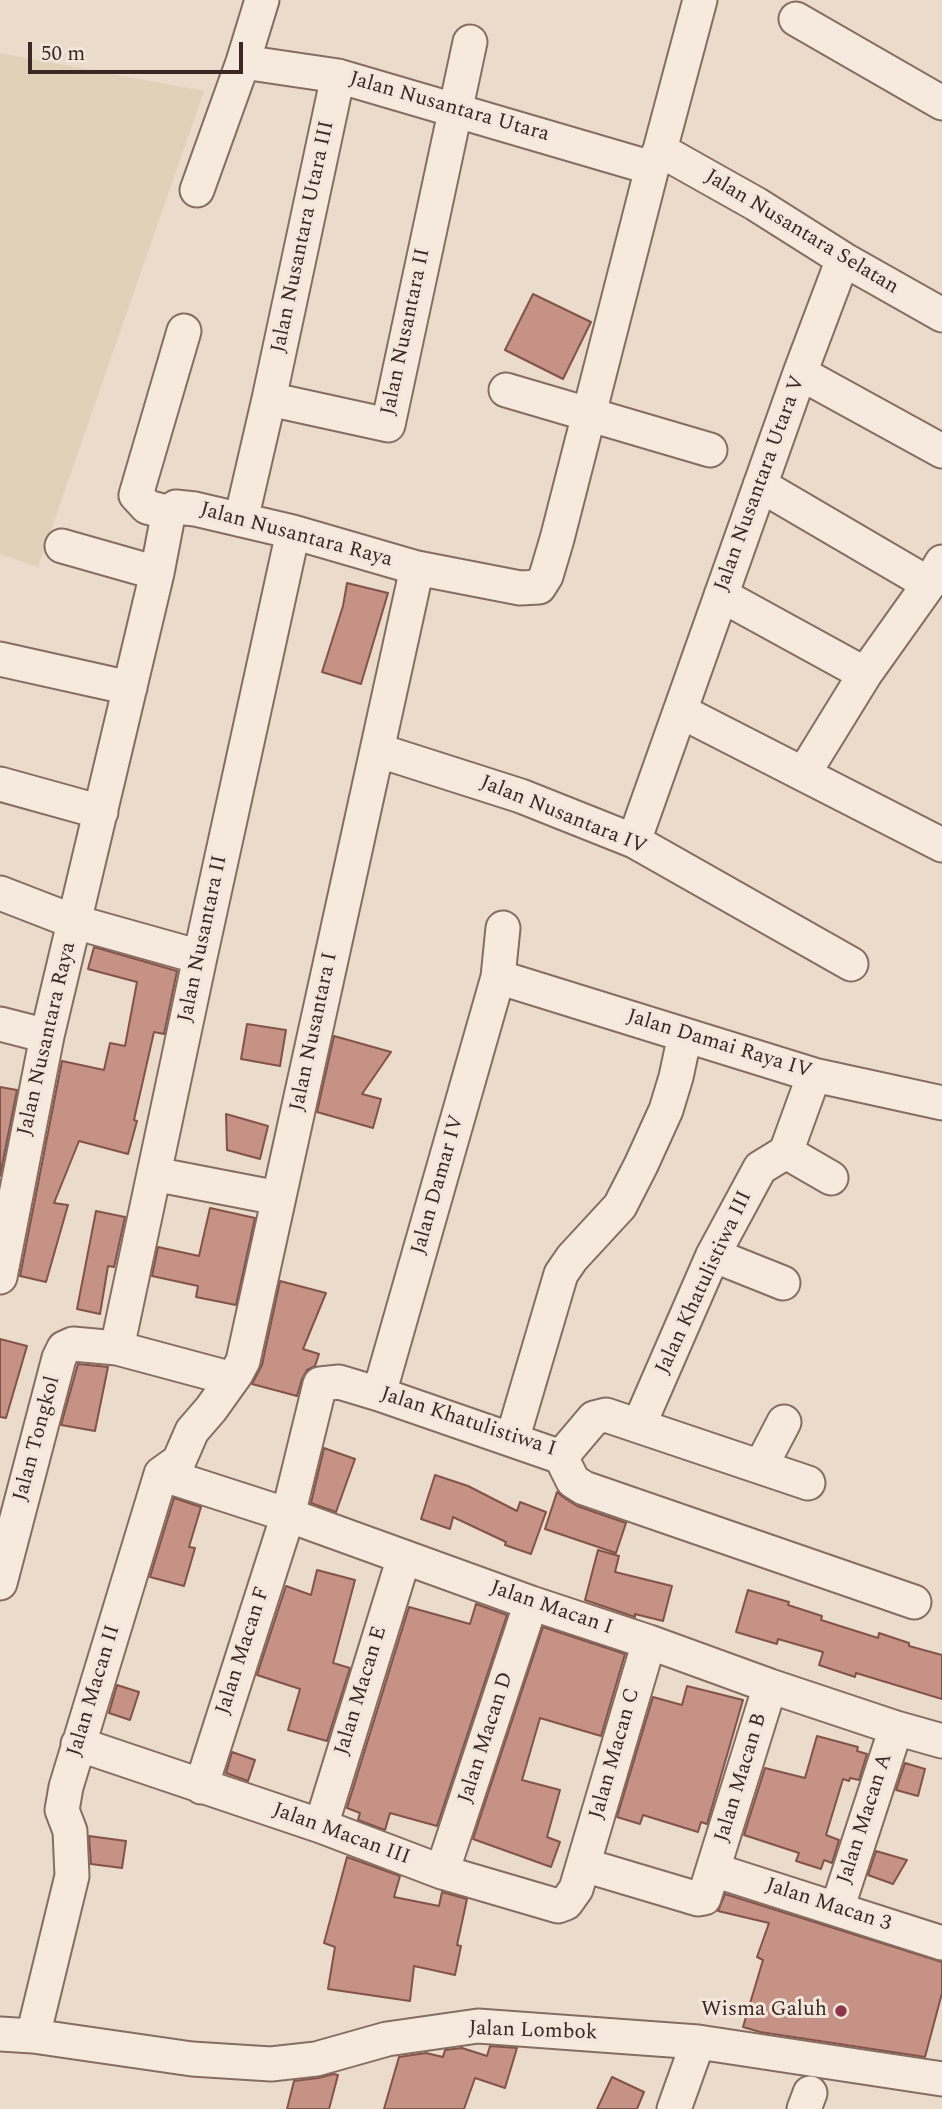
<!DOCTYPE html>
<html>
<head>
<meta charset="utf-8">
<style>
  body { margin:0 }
  #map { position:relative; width:942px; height:2109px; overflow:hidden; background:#ebdbcb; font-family:Spectral,serif }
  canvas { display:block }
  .scale { position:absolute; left:28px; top:42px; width:215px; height:32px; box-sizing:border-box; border:4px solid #392823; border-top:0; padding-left:9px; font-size:21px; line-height:24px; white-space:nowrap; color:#392823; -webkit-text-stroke:5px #f3e6da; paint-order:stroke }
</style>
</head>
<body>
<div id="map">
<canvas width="942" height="2109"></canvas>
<div class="scale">50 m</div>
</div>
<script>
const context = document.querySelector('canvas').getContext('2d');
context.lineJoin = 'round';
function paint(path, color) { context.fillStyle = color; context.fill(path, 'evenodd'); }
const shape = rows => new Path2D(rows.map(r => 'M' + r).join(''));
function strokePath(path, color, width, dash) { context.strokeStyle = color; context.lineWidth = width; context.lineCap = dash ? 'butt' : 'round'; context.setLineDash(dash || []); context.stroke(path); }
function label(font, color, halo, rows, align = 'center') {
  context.font = font + ' Spectral,serif'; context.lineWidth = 6; context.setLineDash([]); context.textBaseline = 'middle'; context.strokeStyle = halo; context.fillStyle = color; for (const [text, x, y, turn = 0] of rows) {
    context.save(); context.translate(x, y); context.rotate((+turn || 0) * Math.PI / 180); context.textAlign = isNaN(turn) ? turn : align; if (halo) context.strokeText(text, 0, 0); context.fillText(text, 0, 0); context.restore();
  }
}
paint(shape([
  [0,53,204,91,38,567,0,554]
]), '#e0d1b9');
const building = shape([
  [533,294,591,322,563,379,505,350,533,294],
  [347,583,388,593,361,684,322,672,343,606,347,583],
  [94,947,177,971,164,1034,154,1032,134,1120,137,1121,128,1154,79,1141,54,1203,68,1205,46,1282,20,1276,62,1061,104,1070,110,1043,125,1046,137,982,88,969,94,947],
  [247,1024,286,1030,280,1066,241,1059,247,1024],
  [334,1036,391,1052,362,1094,381,1099,373,1128,317,1112,334,1036],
  [0,1087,17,1090,0,1176,0,1087],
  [226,1114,268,1126,260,1159,227,1150,226,1114],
  [210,1208,255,1218,236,1305,196,1297,198,1286,152,1276,158,1247,199,1256,210,1208],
  [96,1211,125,1217,114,1267,108,1266,100,1314,77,1309,96,1211],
  [280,1281,326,1293,303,1349,319,1354,315,1366,307,1370,302,1379,297,1396,252,1384,262,1365,280,1281],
  [0,1339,27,1346,6,1418,0,1417,0,1339],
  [78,1364,108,1367,95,1431,61,1425,78,1364],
  [324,1448,355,1459,336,1512,311,1503,324,1448],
  [435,1475,468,1486,517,1511,520,1502,546,1512,531,1554,505,1545,506,1542,453,1517,450,1529,421,1519,435,1475],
  [557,1492,563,1497,577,1506,626,1523,616,1553,545,1529,557,1492],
  [174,1498,201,1507,189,1547,195,1548,184,1586,150,1577,174,1498],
  [598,1550,619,1556,615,1572,672,1586,663,1621,635,1614,635,1617,585,1600,598,1550],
  [317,1570,355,1580,333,1663,350,1668,327,1741,288,1730,300,1689,257,1675,286,1586,311,1595,317,1570],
  [748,1590,789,1602,788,1605,822,1616,821,1620,878,1638,879,1633,909,1643,909,1646,942,1655,942,1699,856,1673,855,1677,819,1665,823,1652,778,1639,777,1644,736,1632,748,1590],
  [476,1604,507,1615,437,1826,390,1813,385,1830,358,1820,360,1813,347,1808,409,1607,470,1624,476,1604],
  [543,1627,625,1654,601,1736,540,1718,522,1780,560,1790,547,1837,560,1842,551,1867,473,1839,543,1627],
  [117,1685,139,1692,130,1720,109,1713,117,1685],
  [687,1686,743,1700,707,1824,701,1822,698,1832,643,1815,640,1824,617,1817,653,1697,682,1705,687,1686],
  [817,1736,858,1747,857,1751,867,1754,859,1780,850,1778,849,1781,843,1779,826,1835,839,1840,832,1863,824,1860,821,1869,796,1861,799,1853,744,1835,765,1768,805,1778,817,1736],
  [232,1752,255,1760,248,1781,226,1773,232,1752],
  [905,1763,925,1769,918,1796,896,1790,905,1763],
  [89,1836,126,1841,122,1868,91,1864,89,1836],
  [876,1851,907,1860,893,1884,868,1875,876,1851],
  [347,1857,400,1876,394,1897,439,1906,442,1892,467,1899,457,1945,461,1946,455,1975,414,1966,410,2001,328,1989,335,1947,324,1943,347,1857],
  [725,1894,942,1962,942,1993,925,2057,760,2032,743,2027,763,1960,757,1957,769,1923,718,1911,725,1894],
  [490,2046,517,2048,505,2088,475,2078,464,2109,384,2109,399,2057,426,2053,443,2057,445,2050,462,2048,487,2056,490,2046],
  [334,2074,338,2075,329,2109,287,2109,294,2081,318,2078,334,2074],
  [612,2077,644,2092,637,2109,597,2109,612,2077]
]);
paint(building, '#c59285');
strokePath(building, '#835349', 2);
const minor = shape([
  [796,19,942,103],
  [243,62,338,76,652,168],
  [660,150,756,204,843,259,942,315],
  [197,190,243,62,262,0],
  [800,373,942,451],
  [506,390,710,450],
  [269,399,338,76],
  [760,485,929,584],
  [170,513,147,507,136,495,184,331],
  [241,520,269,399,388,425,470,42],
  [62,546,157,573],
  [721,595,865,674],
  [0,659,130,688],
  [680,711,942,845],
  [377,750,521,796,634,841,851,964],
  [804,773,865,674,929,584,942,562],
  [0,784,101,812],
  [634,841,800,373,843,259],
  [0,893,75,922,200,957],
  [498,977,814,1075,942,1103],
  [0,1024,47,1036],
  [786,1152,831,1178],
  [154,1174,278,1198],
  [713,1255,783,1283],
  [0,1277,47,1036,157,573,167,521,170,513,176,507,195,509,293,532,417,568,520,588,539,587,546,576,557,539,652,168,660,150,700,0],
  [117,1348,200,957,293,532],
  [379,1394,498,977,503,928],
  [639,1425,713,1255,760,1168,786,1152,814,1075],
  [512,1440,561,1274,572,1258,620,1206,641,1165,666,1110,676,1077,685,1035],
  [561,1457,573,1481,584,1488,914,1602],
  [761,1466,784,1422],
  [161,1474,288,1515,531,1603,649,1642,770,1686,896,1728,942,1741],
  [0,1583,59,1358,64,1348,73,1344,117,1348,225,1377,236,1374,243,1361,417,568],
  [78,1744,321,1826,442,1872,558,1906,566,1903,576,1889,649,1642],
  [201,1787,288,1515,320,1384,339,1382,379,1394,561,1457,594,1418,606,1415,808,1483],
  [321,1826,404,1557],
  [584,1865,698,1899,704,1898,770,1686],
  [714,1870,942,1943],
  [442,1872,531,1603],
  [837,1909,896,1728],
  [0,2034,33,2036,192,2059,271,2064,316,2059,387,2039,478,2026,698,2042,942,2079],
  [33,2036,72,1876,70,1831,62,1810,66,1787,161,1474,179,1461,192,1431,211,1409,236,1374],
  [674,2109,698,2042],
  [804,2109,810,2093]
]);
strokePath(minor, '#866d61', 37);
strokePath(minor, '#f6eade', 33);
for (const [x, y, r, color] of [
  [841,2011,7,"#90364b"]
]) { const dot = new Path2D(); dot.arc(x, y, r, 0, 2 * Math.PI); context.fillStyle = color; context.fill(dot); strokePath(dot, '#f3e6da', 2.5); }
label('21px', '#392823', '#f3e6da', [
  ["Jalan Nusantara Utara",449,108,16],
  ["Jalan Nusantara Selatan",801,233,31],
  ["Jalan Nusantara Utara III",304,237,-78],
  ["Jalan Nusantara II",407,332,-78],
  ["Jalan Nusantara Utara V",761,484,-70],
  ["Jalan Nusantara Raya",296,536,15],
  ["Jalan Nusantara IV",563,816,22],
  ["Jalan Nusantara II",204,939,-78],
  ["Jalan Nusantara I",315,1032,-78],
  ["Jalan Nusantara Raya",48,1039,-77],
  ["Jalan Damai Raya IV",719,1045,17],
  ["Jalan Damar IV",439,1185,-74],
  ["Jalan Khatulistiwa III",705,1283,-65],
  ["Jalan Khatulistiwa I",468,1423,18],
  ["Jalan Tongkol",38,1439,-75],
  ["Jalan Macan I",551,1609,19],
  ["Jalan Macan F",244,1651,-72],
  ["Jalan Macan II",95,1691,-73],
  ["Jalan Macan E",362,1691,-73],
  ["Jalan Macan D",487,1738,-72],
  ["Jalan Macan C",616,1754,-74],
  ["Jalan Macan B",742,1778,-73],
  ["Jalan Macan A",866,1819,-72],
  ["Jalan Macan III",341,1835,20],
  ["Jalan Macan 3",828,1906,18],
  ["Jalan Lombok",533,2032,2]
]);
label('21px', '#392823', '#f3e6da', [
  ["Wisma Galuh",827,2011]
], 'right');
</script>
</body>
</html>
